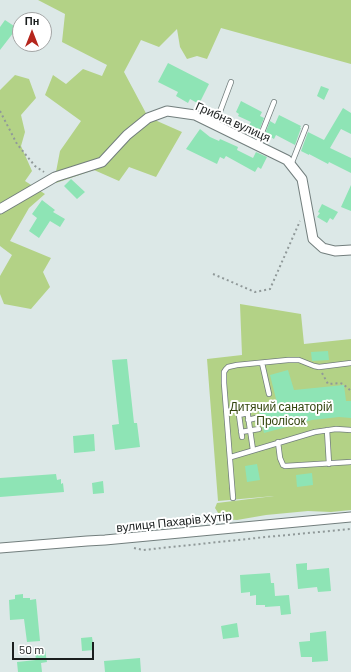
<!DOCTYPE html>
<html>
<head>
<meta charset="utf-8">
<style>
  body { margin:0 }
  #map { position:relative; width:351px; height:672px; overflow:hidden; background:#dce8e7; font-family:Barlow,sans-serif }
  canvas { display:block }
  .north { position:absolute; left:12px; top:12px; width:40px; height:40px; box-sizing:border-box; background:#fff; border:1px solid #a3a5a5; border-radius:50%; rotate:0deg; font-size:11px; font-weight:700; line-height:16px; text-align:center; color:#1a1e1e }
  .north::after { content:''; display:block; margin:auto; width:14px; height:18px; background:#b5261d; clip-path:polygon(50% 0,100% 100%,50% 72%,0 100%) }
  .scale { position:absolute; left:12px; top:642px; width:82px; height:18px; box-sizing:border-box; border:2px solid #1a1e1e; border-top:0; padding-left:5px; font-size:12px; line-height:14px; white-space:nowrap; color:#1a1e1e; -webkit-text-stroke:3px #fff; paint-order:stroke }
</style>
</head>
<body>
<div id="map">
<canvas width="351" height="672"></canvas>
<div class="north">Пн</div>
<div class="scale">50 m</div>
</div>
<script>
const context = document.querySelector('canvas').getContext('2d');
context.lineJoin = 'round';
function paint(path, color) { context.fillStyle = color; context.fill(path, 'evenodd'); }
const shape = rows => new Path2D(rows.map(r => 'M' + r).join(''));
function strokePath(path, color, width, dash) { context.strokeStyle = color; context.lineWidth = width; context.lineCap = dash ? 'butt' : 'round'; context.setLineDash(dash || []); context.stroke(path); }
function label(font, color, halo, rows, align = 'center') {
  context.font = font + ' Barlow,sans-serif'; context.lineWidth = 4; context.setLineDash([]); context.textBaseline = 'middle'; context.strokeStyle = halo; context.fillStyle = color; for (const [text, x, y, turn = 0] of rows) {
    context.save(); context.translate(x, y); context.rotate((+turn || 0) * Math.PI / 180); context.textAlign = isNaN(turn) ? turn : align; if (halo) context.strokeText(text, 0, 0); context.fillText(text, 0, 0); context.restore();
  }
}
paint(shape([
  [38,0,351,0,351,64,221,28,207,59,197,56,187,59,180,47,177,29,159,47,141,40,124,72,148,117,182,132,156,177,129,167,119,181,94,170,56,183,55,177,60,151,81,121,45,95,53,75,66,84,83,69,102,76,107,65,62,42,65,14],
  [15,75,29,79,36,98,21,115,25,132,21,146,32,171,25,181,45,194,29,208,10,241,51,258,43,272,50,287,31,309,4,304,0,294,0,276,12,255,0,246,0,90],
  [240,304,301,314,304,344,351,339,351,489,334,490,351,489,351,510,331,512,308,511,266,515,237,520,222,519,215,508,217,503,274,496,218,501,207,359,242,355]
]), '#b3d286');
paint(shape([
  [5,20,17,28,0,50,0,27],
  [168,63,209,84,199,104,190,99,188,103,176,96,178,92,158,82],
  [321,86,329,89,324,100,317,96],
  [241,101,262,112,260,116,264,118,259,131,249,125,251,122,238,116,239,114,236,112],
  [343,108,351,113,351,134,341,129,330,148,351,158,351,173,329,162,328,164,309,154,309,155,301,151,308,132,324,140],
  [279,115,301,126,300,128,301,128,295,145,276,135,274,139,265,134,270,121,275,124],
  [200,129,210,137,219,141,220,139,238,147,237,150,253,158,256,152,267,157,261,169,258,167,255,172,226,156,224,159,220,157,217,164,186,149],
  [71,179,85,192,77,199,64,186],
  [351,185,351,211,341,207],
  [42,200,55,210,53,212,65,219,60,227,50,221,39,238,29,231,37,218,32,214],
  [322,204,338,212,333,220,330,218,327,223,317,217,320,213,318,212],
  [328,351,329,360,312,361,311,352],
  [127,359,134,423,137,423,140,447,115,450,112,425,119,424,112,360],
  [288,370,294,390,344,385,346,401,351,401,351,418,339,417,312,420,264,433,259,412,268,411,270,409,278,407,270,375],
  [94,434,95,451,74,453,73,436],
  [257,464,260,480,247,482,245,466],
  [312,473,313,485,297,487,296,475],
  [56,474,57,480,61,479,61,484,63,483,64,492,0,497,0,478],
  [103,481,104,493,93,494,92,483],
  [307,563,307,570,329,568,331,591,318,592,317,587,298,589,296,564],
  [270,573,271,583,274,583,275,596,289,595,291,614,281,615,280,606,265,607,265,605,256,605,256,595,250,596,250,592,241,593,240,575],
  [23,594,23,598,30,598,30,600,36,599,40,641,27,642,24,619,10,620,9,600,15,599,15,595],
  [237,623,239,637,223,639,221,626],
  [326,631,328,661,312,662,312,657,301,657,299,642,310,641,310,633],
  [92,637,94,650,82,651,81,638],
  [45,650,47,662,41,663,42,672,18,672,17,662,36,660,35,651],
  [140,658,141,672,105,672,104,661]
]), '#8ee4b5');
const service = shape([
  [215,125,231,82],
  [257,145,274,102],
  [291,165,306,127],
  [262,363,269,394],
  [248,420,256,418],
  [327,430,329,464],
  [241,432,259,429],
  [242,437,239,415,248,413],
  [278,442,280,458,283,465,285,466,351,462],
  [253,450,247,409,267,407],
  [231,457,315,432,336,429,351,430],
  [233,498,224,383,224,372,226,369,228,367,237,365,288,360,299,360,314,366,319,367,351,363]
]);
const minor = shape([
  [0,209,55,177,102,162,127,135,148,118,167,111,195,115,287,160,302,179,313,239,323,248,335,251,351,250],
  [0,548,87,541,105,540,351,517]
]);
strokePath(service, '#727e7d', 6);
strokePath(minor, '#727e7d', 11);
strokePath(shape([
  [0,111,17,144,35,166,44,172],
  [213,274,255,292,270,289,300,221],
  [322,373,328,384,340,383,343,384,351,391],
  [134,548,143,550,266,537,351,529]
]), '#909999', 2, [2, 3]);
strokePath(service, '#fff', 4.5);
strokePath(minor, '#fff', 9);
label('12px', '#1a1e1e', '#fff', [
  ["Грибна вулиця",233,122,24],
  ["вулиця Пахарів Хутір",174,522,-6]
]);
label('12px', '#34460f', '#fff', [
  ["Дитячий санаторій",281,407],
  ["Пролісок",281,421]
]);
</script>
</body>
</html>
